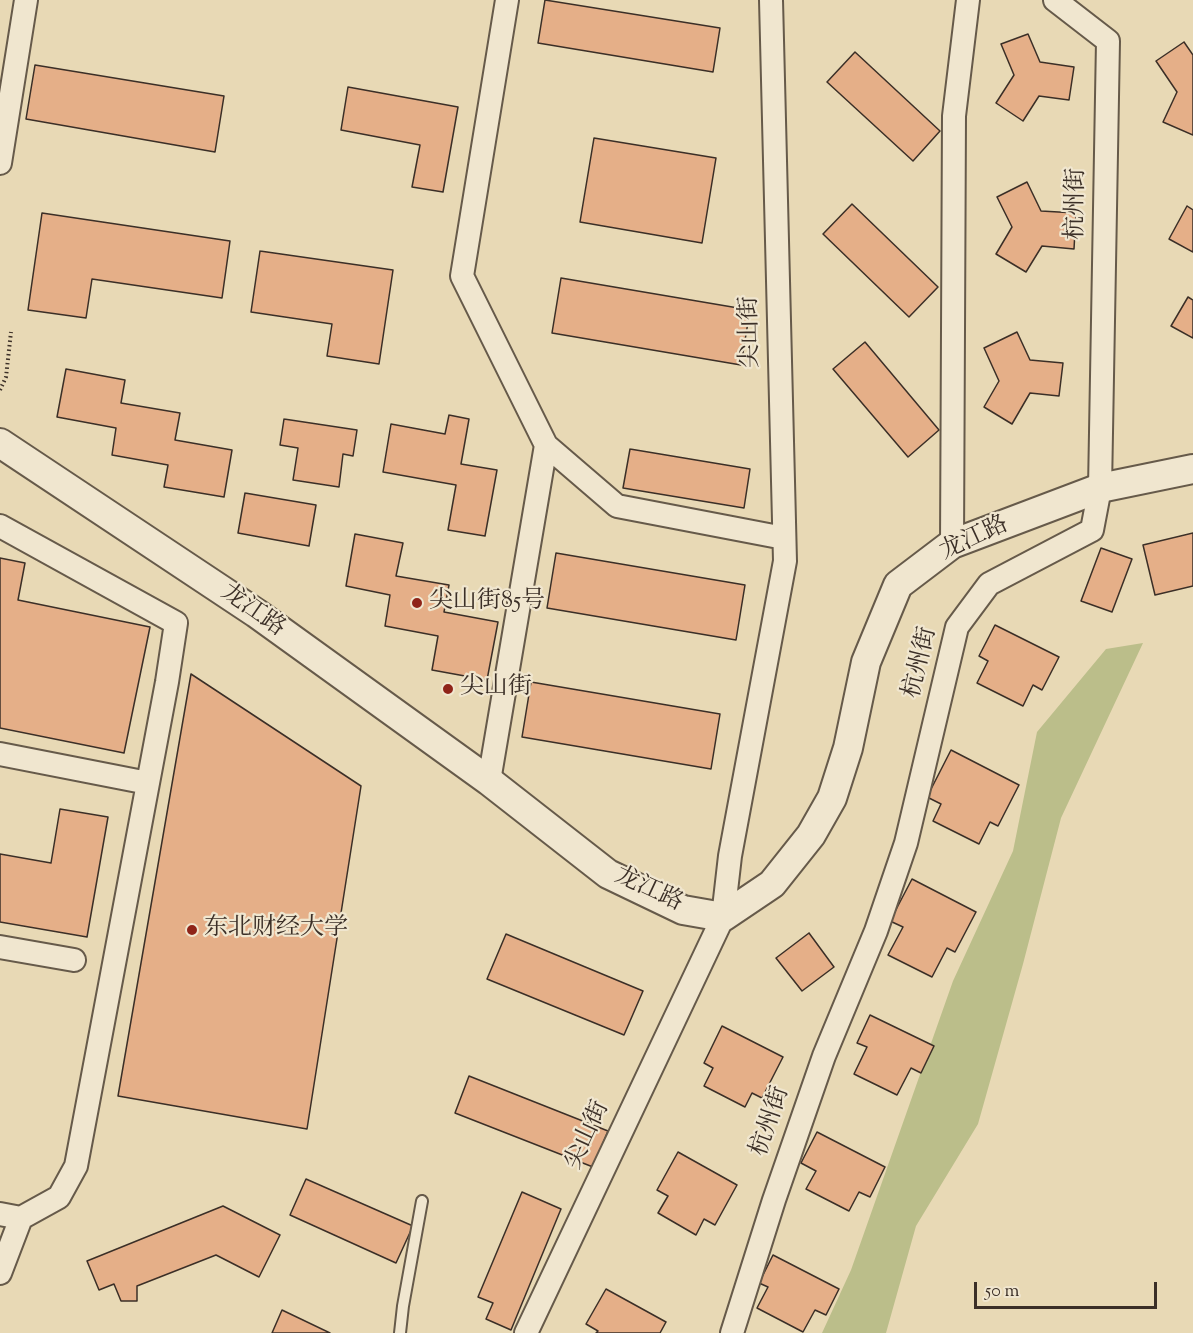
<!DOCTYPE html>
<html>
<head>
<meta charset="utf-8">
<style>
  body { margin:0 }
  #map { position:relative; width:1193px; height:1333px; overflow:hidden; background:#e8d9b5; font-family:"Sorts Mill Goudy",serif }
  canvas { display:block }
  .scale { position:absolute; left:974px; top:1282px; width:183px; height:27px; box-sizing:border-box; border:3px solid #3b2f27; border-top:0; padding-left:8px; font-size:18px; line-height:21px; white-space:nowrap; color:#3b2f27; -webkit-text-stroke:4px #f0e6cf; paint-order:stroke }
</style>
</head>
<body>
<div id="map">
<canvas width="1193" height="1333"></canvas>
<div class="scale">50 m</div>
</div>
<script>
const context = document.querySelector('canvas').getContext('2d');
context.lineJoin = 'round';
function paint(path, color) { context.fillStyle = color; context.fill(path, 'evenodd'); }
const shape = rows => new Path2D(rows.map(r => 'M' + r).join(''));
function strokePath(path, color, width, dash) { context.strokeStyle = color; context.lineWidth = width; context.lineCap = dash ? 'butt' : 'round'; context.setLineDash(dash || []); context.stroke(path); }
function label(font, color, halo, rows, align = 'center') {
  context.font = font + ' "Sorts Mill Goudy","Noto Serif SC",serif'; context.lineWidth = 4.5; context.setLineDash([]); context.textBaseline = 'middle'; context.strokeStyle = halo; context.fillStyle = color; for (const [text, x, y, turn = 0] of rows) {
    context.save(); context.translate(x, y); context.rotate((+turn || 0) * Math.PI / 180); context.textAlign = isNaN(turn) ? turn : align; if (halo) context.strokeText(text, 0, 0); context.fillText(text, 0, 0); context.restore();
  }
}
paint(shape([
  [1143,643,1061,818,1023,964,978,1124,916,1226,886,1333,822,1333,851,1270,953,981,1013,851,1037,732,1106,649]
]), '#bbbe8a');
const building = shape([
  [545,0,720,28,713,72,538,43,545,0],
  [1028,34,1040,62,1074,67,1069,100,1039,96,1023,121,996,103,1014,75,1001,44,1028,34],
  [1184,42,1193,55,1193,135,1163,122,1177,92,1156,61,1184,42],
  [855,52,940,131,913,161,827,82,855,52],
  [35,65,224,96,215,152,26,119,35,65],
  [348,87,458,107,443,192,412,187,420,145,341,130,348,87],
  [594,138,716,158,702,243,580,222,594,138],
  [1027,182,1041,211,1076,213,1074,249,1042,246,1026,272,996,254,1012,227,997,197,1027,182],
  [852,204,938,287,909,317,823,234,852,204],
  [1187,206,1193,210,1193,252,1169,239,1187,206],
  [42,213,230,241,222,298,92,279,86,318,28,310,42,213],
  [260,251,393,270,379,364,327,356,332,324,251,312,260,251],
  [561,278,750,310,741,365,552,333,561,278],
  [1188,297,1193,300,1193,338,1171,326,1188,297],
  [1017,332,1030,360,1063,363,1059,396,1030,393,1012,424,984,407,999,381,984,348,1017,332],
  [865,342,939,430,908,457,833,369,865,342],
  [66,369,125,380,121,403,180,413,175,440,232,450,224,497,164,487,168,465,112,455,116,428,57,417,66,369],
  [449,415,469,419,461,464,497,470,485,536,448,530,456,485,383,472,391,424,445,434,449,415],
  [284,419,357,430,353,456,343,454,339,487,293,480,298,448,280,445,284,419],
  [630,449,750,469,744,508,623,488,630,449],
  [245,493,316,505,309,546,238,533,245,493],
  [1193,533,1193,586,1155,595,1143,545,1193,533],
  [355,534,403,543,396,576,449,585,444,612,498,622,487,680,432,670,438,636,385,626,390,595,346,586,355,534],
  [1101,548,1132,559,1112,612,1081,601,1101,548],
  [556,553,745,585,736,640,547,608,556,553],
  [0,558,25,563,18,600,150,627,124,753,0,728,0,558],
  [995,625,1059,657,1042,690,1033,685,1023,706,977,683,988,661,979,656,995,625],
  [191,674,361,786,307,1129,118,1096,191,674],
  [531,682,720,714,711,769,522,737,531,682],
  [951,750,1019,785,998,826,990,822,979,844,933,821,941,804,927,797,951,750],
  [60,809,108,817,87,937,0,922,0,854,51,863,60,809],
  [912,879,976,912,955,952,947,948,932,977,888,955,903,927,890,921,912,879],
  [809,933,834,967,802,991,776,958,809,933],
  [506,934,643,991,624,1035,487,979,506,934],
  [870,1015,934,1046,921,1073,911,1068,897,1095,854,1074,867,1047,857,1043,870,1015],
  [722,1026,783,1057,762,1098,752,1093,745,1107,704,1086,713,1068,704,1063,722,1026],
  [469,1076,608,1131,593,1167,455,1113,469,1076],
  [817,1132,885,1167,870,1197,859,1192,849,1211,806,1189,816,1171,801,1163,817,1132],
  [678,1152,737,1185,715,1225,704,1219,696,1235,658,1213,668,1196,657,1190,678,1152],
  [306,1179,413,1226,396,1263,290,1215,306,1179],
  [522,1192,561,1209,511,1330,486,1319,493,1303,478,1297,522,1192],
  [223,1206,280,1235,259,1277,216,1255,137,1286,137,1301,121,1301,114,1284,99,1290,87,1261,223,1206],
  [773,1255,839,1289,826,1315,815,1310,803,1332,757,1308,768,1287,759,1283,773,1255],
  [606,1289,666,1322,660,1333,596,1333,598,1331,586,1324,606,1289],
  [282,1310,330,1333,272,1333,282,1310]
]);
paint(building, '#e5af88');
strokePath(building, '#3b2f27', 1.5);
const service = shape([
  [400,1333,403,1306,422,1201]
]);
const minor = shape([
  [0,163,26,0],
  [546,445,617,506,784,538],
  [0,526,176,623,167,682,76,1166,59,1197,21,1218,0,1214],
  [952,544,954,116,968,0],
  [0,754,148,783],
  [489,781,546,445,462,276,507,0],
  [0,947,74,960],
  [0,1273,21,1218],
  [526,1333,723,917,730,856,785,561,771,0],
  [732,1333,774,1200,824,1056,876,931,906,843,957,627,989,584,1092,530,1100,488,1108,41,1055,0]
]);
const tertiary = shape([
  [0,443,256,613,489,781,608,874,683,910,723,917,772,884,811,835,832,798,848,748,866,662,898,585,952,544,1100,488,1193,469]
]);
strokePath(service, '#665a4a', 14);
strokePath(minor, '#665a4a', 26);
strokePath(tertiary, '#665a4a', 32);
strokePath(shape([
  [0,390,6,377,11,332]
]), '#3b2f27', 4, [1.5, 3]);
strokePath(service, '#f0e6cf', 10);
strokePath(minor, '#f0e6cf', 22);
strokePath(tertiary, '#f0e6cf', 28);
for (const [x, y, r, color] of [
  [417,603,6,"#8f2418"],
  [448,689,6,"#8f2418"],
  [192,930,6,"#8f2418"]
]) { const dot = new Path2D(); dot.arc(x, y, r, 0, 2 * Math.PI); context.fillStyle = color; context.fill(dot); strokePath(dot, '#f0e6cf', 2); }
label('24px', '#3b2f27', '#f0e6cf', [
  ["杭州街",1078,204,-89],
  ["尖山街",752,332,-91],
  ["龙江路",975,540,-25],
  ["龙江路",252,612,35],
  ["杭州街",922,663,-76],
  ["龙江路",648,891,25],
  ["杭州街",772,1122,-71],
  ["尖山街",589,1136,-65]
]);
label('24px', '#3b2f27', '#f0e6cf', [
  ["尖山街85号",429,603],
  ["尖山街",460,689],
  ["东北财经大学",204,930]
], 'left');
</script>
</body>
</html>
